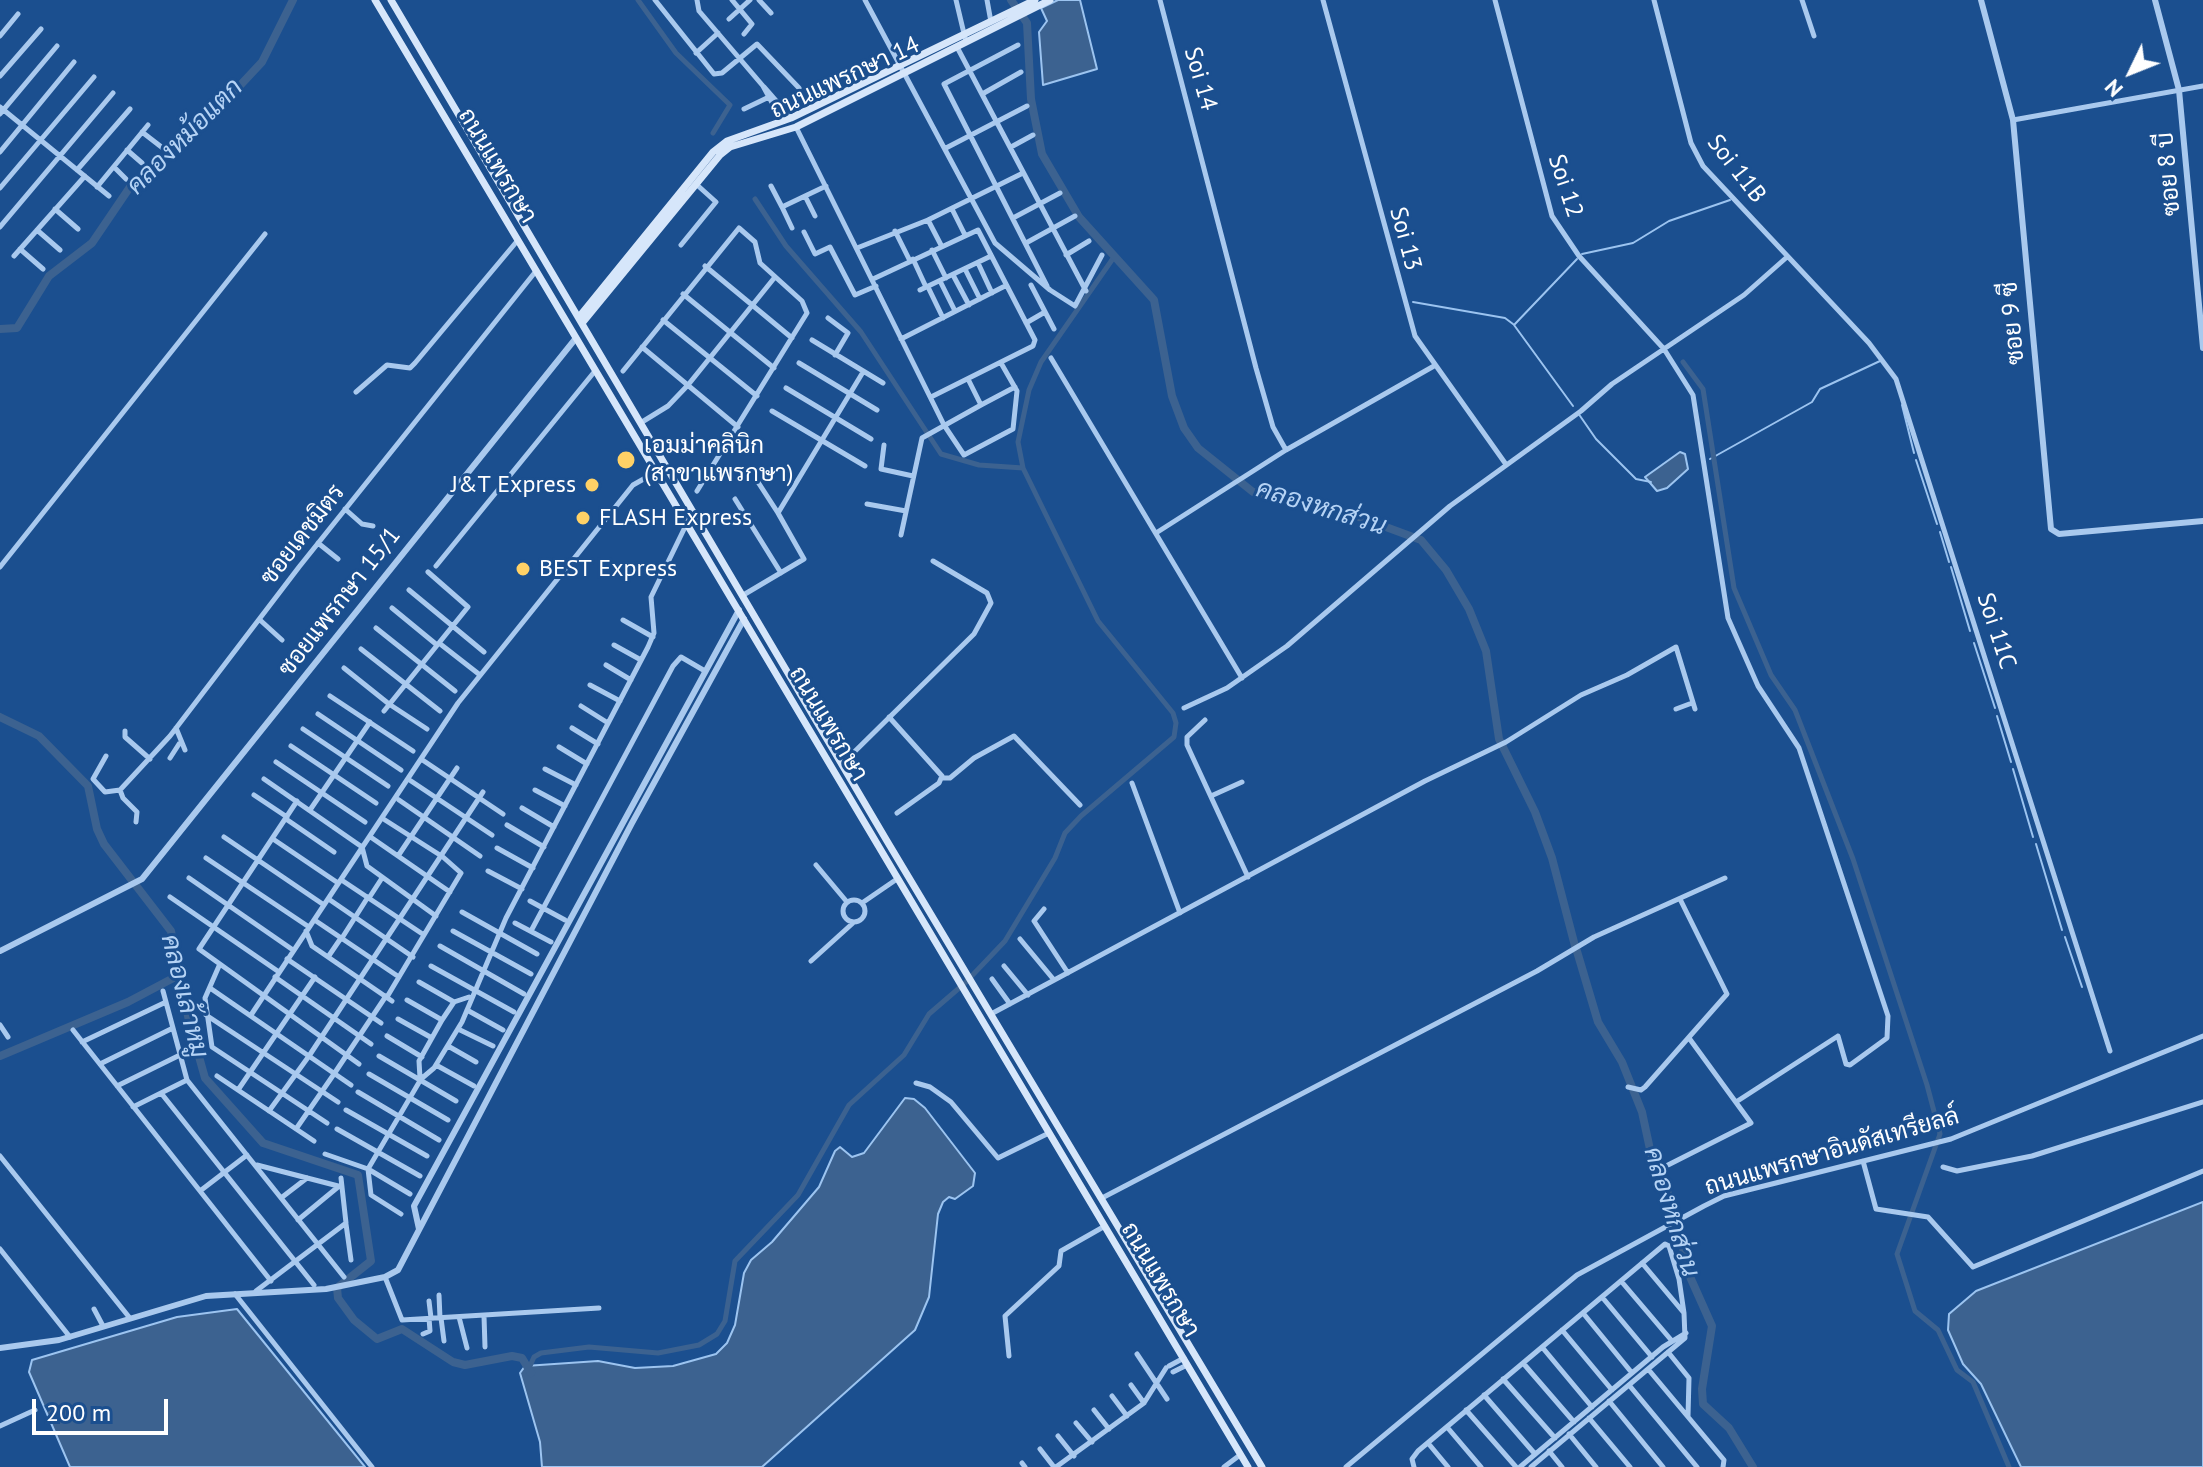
<!DOCTYPE html>
<html>
<head>
<meta charset="utf-8">
<style>
  body { margin:0 }
  #map { position:relative; width:2203px; height:1467px; overflow:hidden; background:#1b4f8f; font-family:"PT Sans",sans-serif }
  canvas { display:block }
  .north { position:absolute; left:2091px; top:32px; width:80px; height:80px; -webkit-text-stroke:6px #1b4f8f; paint-order:stroke; rotate:227deg; font-size:22px; font-weight:700; line-height:32px; text-align:center; color:#fff }
  .north::after { content:''; display:block; margin:auto; width:28px; height:36px; background:#fff; clip-path:polygon(50% 0,100% 100%,50% 72%,0 100%) }
  .scale { position:absolute; left:32px; top:1399px; width:136px; height:36px; box-sizing:border-box; border:4px solid #fff; border-top:0; padding-left:10px; font-size:24px; line-height:28px; white-space:nowrap; color:#fff; -webkit-text-stroke:6px #1b4f8f; paint-order:stroke }
</style>
</head>
<body>
<div id="map">
<canvas width="2203" height="1467"></canvas>
<div class="north">N</div>
<div class="scale">200 m</div>
</div>
<script>
const context = document.querySelector('canvas').getContext('2d');
context.lineJoin = 'round';
function paint(path, color) { context.fillStyle = color; context.fill(path, 'evenodd'); }
const shape = rows => new Path2D(rows.map(r => 'M' + r).join(''));
function strokePath(path, color, width, dash) { context.strokeStyle = color; context.lineWidth = width; context.lineCap = dash ? 'butt' : 'round'; context.setLineDash(dash || []); context.stroke(path); }
function label(font, color, halo, rows, align = 'center') {
  context.font = font + ' "PT Sans",Sarabun,sans-serif'; context.lineWidth = 6; context.setLineDash([]); context.textBaseline = 'middle'; context.strokeStyle = halo; context.fillStyle = color; for (const [text, x, y, turn = 0] of rows) {
    context.save(); context.translate(x, y); context.rotate((+turn || 0) * Math.PI / 180); context.textAlign = isNaN(turn) ? turn : align; if (halo) context.strokeText(text, 0, 0); context.fillText(text, 0, 0); context.restore();
  }
}
const water = shape([
  [1058,0,1080,0,1097,69,1043,85,1039,32,1047,21,1041,8,1058,0],
  [1680,452,1685,454,1688,469,1667,488,1657,491,1645,477,1680,452],
  [905,1098,914,1099,925,1108,975,1173,973,1186,955,1199,949,1197,943,1202,938,1214,929,1297,915,1330,762,1467,542,1467,540,1442,520,1373,525,1366,598,1361,635,1368,673,1366,716,1354,727,1343,735,1325,744,1273,751,1260,772,1242,819,1187,835,1151,840,1147,852,1157,864,1153,905,1098],
  [2203,1202,2203,1467,2021,1467,1981,1384,1963,1364,1948,1330,1949,1314,1976,1291,2203,1202],
  [237,1309,365,1467,70,1467,29,1372,32,1360,177,1317,237,1309]
]);
paint(water, '#3c6290');
strokePath(water, '#9cc4f0', 2);
strokePath(shape([
  [1582,254,1633,243,1669,221,1730,200],
  [1413,302,1505,318,1513,324],
  [1902,405,1914,453],
  [1573,406,1514,325,1577,259],
  [1578,413,1596,439,1636,479,1651,482],
  [1710,459,1812,402,1820,389,1880,361],
  [1916,460,1937,524],
  [1940,532,1949,562],
  [1951,567,1970,631],
  [1974,643,1995,708],
  [1997,716,2011,762],
  [2013,769,2033,837],
  [2036,844,2062,930],
  [2065,937,2082,987]
]), '#9cc4f0', 2);
strokePath(shape([
  [638,0,676,53,730,105,713,133],
  [755,199,786,246,861,332,941,454,979,465,1023,468],
  [1683,362,1703,389,1734,588,1771,675,1795,710,1853,859,1927,1085,1940,1134,1897,1254,1915,1311,1938,1330,1957,1370,1973,1382,2009,1467],
  [530,1366,534,1357,541,1353,589,1347,658,1353,699,1345,717,1334,725,1321,735,1261,798,1195,849,1105,904,1055,929,1014,965,983,1005,941,1055,858,1065,833,1081,816,1174,737,1176,723,1173,713,1098,621,1023,468,1018,442,1029,390,1041,362,1114,257]
]), '#3c6290', 5);
strokePath(shape([
  [1011,0,1027,23,1031,99,1042,154,1079,217,1154,300,1172,396,1184,428,1198,448,1253,492,1340,510,1421,540,1446,570,1469,609,1486,651,1499,739,1535,812,1552,858,1575,946],
  [0,329,17,328,49,276,92,243,132,184,219,108,262,62,293,0],
  [0,717,39,736,88,786,97,829,104,844,171,931,189,1021,205,1078,263,1143,358,1175,371,1261,337,1288,338,1298,354,1320,377,1339,402,1329,453,1362,465,1365,512,1356,522,1358,531,1373],
  [1576,948,1598,1022,1622,1062,1642,1112,1651,1154,1676,1212,1687,1270,1712,1326,1702,1389,1703,1404,1729,1428,1753,1467],
  [0,1056,128,1002,179,975]
]), '#3c6290', 8);
strokePath(shape([
  [655,0,714,74,722,73,757,44,799,88],
  [697,0,699,11,763,86,782,121],
  [732,0,752,24,744,34],
  [759,0,771,13],
  [865,0,995,243,1050,290,1075,306,1102,255],
  [956,0,966,42],
  [987,0,991,22],
  [1160,0,1256,368,1273,427,1286,450],
  [1323,0,1415,336,1505,463],
  [1495,0,1552,216,1579,256,1664,349,1693,395,1728,618,1758,686,1799,748,1888,1016,1887,1038,1850,1065,1846,1064,1838,1036,1736,1102],
  [1654,0,1691,143,1703,166,1869,343,1896,379,2110,1051],
  [1802,0,1814,36],
  [729,19,750,0],
  [0,36,18,14],
  [1018,45,944,84,1047,286],
  [957,47,1086,291],
  [696,53,718,33],
  [0,76,41,29],
  [764,87,791,118],
  [984,93,1021,72],
  [0,107,109,196],
  [744,109,769,97],
  [0,114,57,46],
  [2013,120,2203,86],
  [796,127,944,425,964,455,1013,429,1017,391,1001,363],
  [142,132,164,149,172,142],
  [1011,147,1033,135],
  [946,148,1027,106],
  [127,150,142,163],
  [0,152,74,62],
  [114,167,126,179],
  [77,170,130,109],
  [771,186,782,207],
  [97,187,148,125],
  [0,188,94,77],
  [805,196,815,216],
  [55,209,78,229],
  [952,209,965,235],
  [1013,218,1060,193],
  [928,220,941,245],
  [0,227,113,93],
  [792,228,782,207,826,186],
  [37,230,60,250],
  [895,231,910,261],
  [804,232,815,254,830,247,855,295,876,286],
  [1026,243,1075,216],
  [681,245,716,202,696,184],
  [857,248,928,220,1023,173],
  [20,249,43,269],
  [932,250,946,278],
  [1066,255,1089,241],
  [14,256,85,176],
  [913,259,926,287],
  [978,263,992,293],
  [705,266,792,338],
  [965,269,980,299],
  [953,275,969,305],
  [873,279,978,230,1035,340,1033,346,931,397],
  [940,281,955,311],
  [1031,285,1054,329],
  [928,287,943,318],
  [920,290,991,256],
  [683,294,774,368],
  [828,318,848,333,835,355],
  [663,320,757,396],
  [1026,323,1045,312],
  [901,339,1005,286],
  [812,340,883,383],
  [642,347,738,427],
  [1051,358,1242,678],
  [799,363,877,410],
  [623,371,739,228,755,242,760,263,802,301,807,313,697,491],
  [786,388,871,439],
  [356,392,387,365,410,368,415,363,518,240],
  [981,405,1015,387],
  [772,411,865,466],
  [642,422,668,406,688,385,775,277],
  [884,445,881,469,913,476],
  [756,479,778,513],
  [735,499,781,573],
  [867,504,906,511],
  [345,509,362,524,373,526],
  [1156,533,1286,450,1434,366],
  [901,535,922,438,981,405,968,379],
  [318,543,338,559],
  [436,566,595,371],
  [0,567,265,234],
  [409,590,484,652],
  [745,594,804,559,778,513,863,372],
  [392,608,437,645],
  [260,620,282,640],
  [623,620,653,637],
  [376,628,455,691],
  [439,643,480,675],
  [614,645,641,660],
  [361,649,440,711],
  [606,665,631,680],
  [344,668,389,704,427,729],
  [590,685,620,701],
  [330,696,413,751],
  [581,706,608,723],
  [1184,708,1227,688,1287,646,1450,506,1581,411,1612,384,1744,295,1787,257],
  [1676,709,1692,703],
  [384,711,468,607,428,572],
  [318,714,401,770],
  [889,717,942,776,939,783,897,813],
  [1205,720,1187,737,1187,745,1248,877],
  [176,728,185,750],
  [572,728,598,744],
  [303,729,388,786],
  [125,731,125,737,150,759],
  [291,746,376,803],
  [559,747,587,764],
  [106,756,93,779,105,792,120,790],
  [170,758,179,744],
  [424,761,503,814],
  [276,762,365,822],
  [842,764,974,634,991,603,987,593,933,561],
  [545,769,576,785],
  [942,778,950,778,974,758,1014,736,1080,805],
  [264,779,362,847,367,866,436,916],
  [411,781,492,835],
  [1132,783,1180,913],
  [535,790,565,806],
  [254,795,287,817],
  [1211,796,1242,782],
  [399,800,480,856],
  [297,801,199,949,359,1064],
  [522,808,554,827],
  [310,810,370,722],
  [286,819,334,852],
  [385,820,443,857,461,873,387,997],
  [136,822,137,812,123,798,120,790,170,736,299,567,536,271],
  [507,825,544,847],
  [224,837,324,905],
  [372,838,450,892],
  [273,839,338,883],
  [497,848,533,868],
  [398,856,457,768],
  [206,858,309,927],
  [816,865,847,902],
  [488,871,522,889],
  [189,878,293,950],
  [343,881,424,935],
  [170,897,279,972],
  [369,898,382,878],
  '843 911a11 11 0 1 1 22 0a11 11 0 1 1-22 0Z',
  [330,900,413,957],
  [530,901,565,920],
  [862,903,897,879],
  [1044,909,1034,921,1068,973],
  [462,912,537,954],
  [316,921,399,977],
  [515,923,551,942],
  [306,931,312,946,392,1001],
  [453,931,531,974],
  [531,931,673,666,681,657,705,671],
  [342,938,368,897],
  [1020,939,1054,980],
  [440,946,524,994],
  [328,957,341,938],
  [287,959,381,1023],
  [811,961,853,923],
  [219,966,205,998,212,1047,327,1123],
  [431,966,514,1012],
  [1004,966,1028,995],
  [275,977,371,1044],
  [992,979,1010,1004],
  [419,982,454,1002],
  [210,988,351,1085],
  [163,991,187,1080,344,1277],
  [407,1000,442,1020],
  [467,1010,503,1030],
  [991,1014,1425,781,1506,742,1581,695,1627,675,1676,647,1695,709],
  [206,1015,338,1102],
  [251,1015,458,703,633,485,656,472],
  [398,1019,432,1038],
  [0,1025,8,1037],
  [458,1029,493,1046],
  [73,1030,271,1281],
  [387,1036,422,1057],
  [82,1042,166,1002],
  [448,1046,476,1062],
  [379,1056,456,1101],
  [100,1064,173,1028],
  [436,1065,474,1086],
  [334,1074,386,996],
  [369,1074,448,1120],
  [217,1076,314,1141],
  [420,1078,419,1061,442,1020,454,1002,469,997],
  [916,1083,930,1087,951,1102,998,1158,1049,1133],
  [117,1086,180,1055],
  [1628,1087,1641,1090,1645,1087,1727,994,1680,899],
  [238,1090,315,977],
  [358,1092,439,1140],
  [161,1093,314,1285],
  [133,1107,187,1080],
  [346,1110,427,1156],
  [269,1111,309,1056,483,792],
  [296,1129,334,1074],
  [337,1129,420,1176],
  [325,1154,368,1169,410,1194],
  [0,1156,129,1317],
  [1863,1161,1876,1209,1928,1217,1973,1267,2203,1171],
  [257,1165,342,1187],
  [1668,1165,1751,1123,1689,1038],
  [1943,1167,1957,1171,2032,1156,2203,1102],
  [200,1191,247,1155],
  [281,1198,307,1178],
  [1102,1198,1537,971,1594,937,1725,878],
  [401,1214,371,1195,368,1169,421,1079,434,1068,462,1022,506,918,648,647,654,633,651,597,687,523],
  [298,1220,338,1187],
  [346,1224,351,1260],
  [0,1249,70,1337],
  [385,1277,402,1320,599,1308],
  [1621,1281,1672,1341],
  [256,1291,346,1223,341,1178],
  [235,1294,372,1467],
  [439,1295,440,1318],
  [1602,1297,1652,1357],
  [429,1301,431,1318],
  [94,1309,103,1326],
  [1583,1313,1632,1373],
  [484,1316,485,1347],
  [459,1317,467,1348],
  [441,1318,444,1341],
  [1562,1330,1612,1390],
  [423,1334,430,1331,429,1318],
  [1542,1347,1592,1407],
  [1668,1352,1689,1378,1688,1416],
  [1137,1354,1167,1399],
  [1009,1356,1005,1316,1059,1266,1061,1251,1105,1226],
  [1523,1363,1574,1422],
  [1169,1366,1184,1358],
  [1648,1369,1724,1460,1723,1467],
  [1173,1372,1187,1365],
  [1503,1379,1555,1438],
  [1131,1385,1144,1403],
  [1629,1385,1697,1467],
  [1484,1395,1535,1454],
  [1112,1396,1127,1416],
  [1609,1401,1663,1467],
  [1094,1410,1109,1429],
  [1466,1410,1516,1467],
  [1589,1418,1630,1467],
  [1076,1423,1092,1442],
  [0,1426,35,1410],
  [1447,1427,1481,1467],
  [1569,1434,1596,1467],
  [1058,1436,1074,1456],
  [1428,1443,1448,1467],
  [1040,1449,1054,1467],
  [1549,1451,1562,1467],
  [1022,1463,1025,1467],
  [1056,1467,1144,1403,1166,1368],
  [1224,1467,1240,1455],
  [1346,1467,1577,1275,1704,1206,1724,1196,1951,1139,2203,1036],
  [1414,1467,1412,1459,1418,1451,1665,1244,1669,1246,1679,1279,1684,1313],
  [1520,1467,1663,1347,1686,1333],
  [1531,1467,1685,1338,1684,1313,1642,1263]
]), '#a9c9ee', 5);
strokePath(shape([
  [1981,0,2013,120,2051,529,2059,534,2203,521],
  [2155,0,2179,90,2203,348],
  [0,951,142,879,576,338],
  [419,1229,414,1206,739,610],
  [0,1348,59,1340,206,1296,326,1289,385,1277,398,1270,632,823,744,619]
]), '#a9c9ee', 6);
strokePath(shape([
  [375,0,1248,1467],
  [391,0,887,841,1262,1467],
  [579,317,713,152,727,141,791,118,1035,0],
  [583,322,720,155,730,147,796,127,1050,0]
]), '#d6e6fa', 7);
for (const [x, y, r, color] of [
  [626,460,10,"#ffd166"],
  [592,485,8,"#ffd166"],
  [583,518,8,"#ffd166"],
  [523,569,8,"#ffd166"]
]) { const dot = new Path2D(); dot.arc(x, y, r, 0, 2 * Math.PI); context.fillStyle = color; context.fill(dot); strokePath(dot, '#1b4f8f', 3); }
label('24px', '#fff', '#1b4f8f', [
  ["ถนนแพรกษา 14",845,78,-25],
  ["Soi 14",1200,79,74],
  ["ถนนแพรกษา",497,166,59],
  ["Soi 11B",1736,169,52],
  ["ซอย 8 บี",2169,174,-95],
  ["Soi 12",1565,186,72],
  ["Soi 13",1405,239,75],
  ["ซอย 9 ซี",2013,323,-95],
  ["ซอยเดชมิตร",303,535,-52],
  ["ซอยแพรกษา 15/1",340,602,-52],
  ["Soi 11C",1996,631,72],
  ["ถนนแพรกษา",828,724,59],
  ["ถนนแพรกษาอินดัสเทรียลล์",1832,1152,-16],
  ["ถนนแพรกษา",1160,1280,59]
]);
label('24px', '#fff', '#1b4f8f', [
  ["เอมม่าคลินิก",644,446],
  ["(สาขาแพรกษา)",644,474],
  ["J&T Express",576,485,"right"],
  ["FLASH Express",599,518],
  ["BEST Express",539,569]
], 'left');
label('italic 26px', '#b5d3f5', '#1b4f8f', [
  ["คลองหม้อแตก",185,137,-45],
  ["คลองหกส่วน",1321,508,17],
  ["คลองเล้าหมู",184,996,76],
  ["คลองหกส่วน",1671,1212,73]
]);
</script>
</body>
</html>
